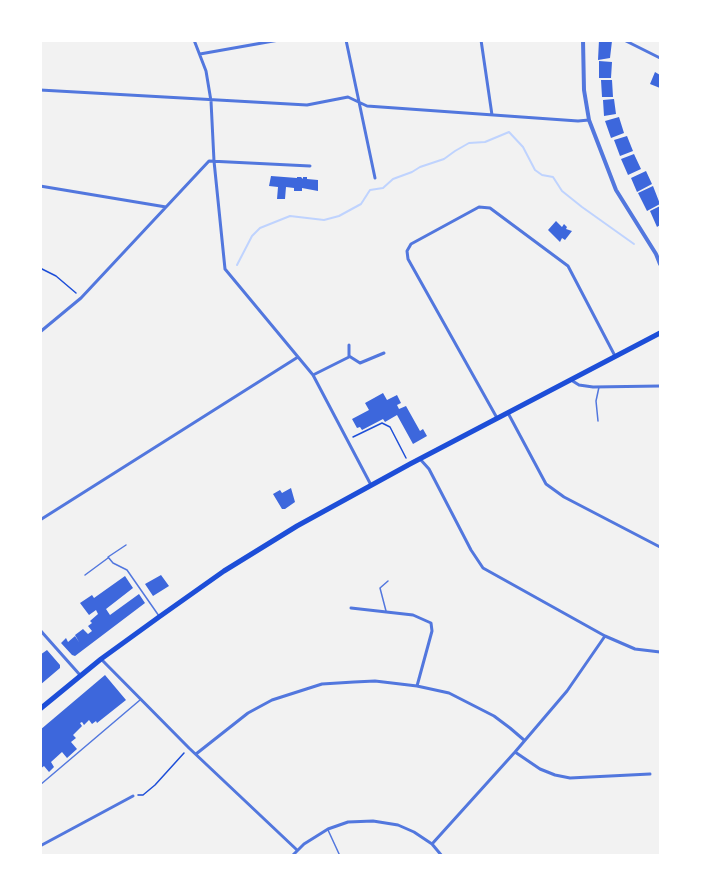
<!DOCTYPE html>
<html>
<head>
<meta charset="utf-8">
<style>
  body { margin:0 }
  #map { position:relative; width:701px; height:896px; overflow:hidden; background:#f2f2f2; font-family:Manrope,sans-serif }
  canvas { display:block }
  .frame { position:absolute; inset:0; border:42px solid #fff; pointer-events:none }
</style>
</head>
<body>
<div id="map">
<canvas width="701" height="896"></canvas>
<div class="frame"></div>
</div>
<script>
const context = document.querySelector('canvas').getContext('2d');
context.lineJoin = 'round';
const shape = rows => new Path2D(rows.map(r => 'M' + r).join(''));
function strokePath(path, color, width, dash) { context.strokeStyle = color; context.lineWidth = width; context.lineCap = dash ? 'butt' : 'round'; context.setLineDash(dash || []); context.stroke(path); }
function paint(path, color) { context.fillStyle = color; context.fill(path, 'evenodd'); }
strokePath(shape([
  [237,265,252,236,260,228,290,216,324,220,339,216,361,204,370,190,383,188,393,179,412,172,420,167,444,159,455,151,469,143,485,142,509,132,523,147,535,170,542,175,553,177,562,191,582,207,634,244]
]), '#bfd3fe', 2);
paint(shape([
  [599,40,612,41,610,58,598,60],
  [599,61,612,62,611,78,599,78],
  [655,72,660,75,660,88,650,84],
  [601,80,612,80,613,97,602,97],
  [614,99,616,114,604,116,603,100],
  [619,117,624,133,611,138,605,121],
  [627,136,633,151,620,156,614,140],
  [634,154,641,169,628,175,621,159],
  [646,171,652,184,637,192,631,178],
  [271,176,297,178,297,177,301,177,303,179,303,177,307,177,307,179,318,180,318,191,302,188,302,191,294,191,294,188,286,187,285,199,277,199,278,187,269,186],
  [653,186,660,204,647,211,638,193],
  [660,206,660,225,657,227,650,211],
  [556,221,562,227,564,224,567,227,566,229,572,231,565,240,562,238,560,242,548,230],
  [383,393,387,400,397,395,401,403,397,405,399,409,406,406,420,431,423,429,427,436,413,444,397,415,385,422,383,419,362,430,360,427,357,428,352,419,369,410,365,403],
  [291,488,295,502,285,509,282,509,273,494,280,490,282,493],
  [161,575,169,586,153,596,145,584],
  [125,576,133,588,106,609,110,615,139,594,145,603,75,656,72,655,61,643,66,638,68,642,75,636,79,642,75,635,83,629,88,634,92,631,88,626,92,623,90,621,98,614,96,610,89,615,80,603,92,595,94,598],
  [47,650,60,665,60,668,40,685,40,655],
  [105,675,126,700,97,723,96,721,92,724,89,720,84,725,82,722,80,723,82,726,73,735,76,738,71,742,77,749,67,758,62,752,51,762,54,767,49,772,44,766,40,769,40,730]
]), '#3d67dc');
strokePath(shape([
  [40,268,56,276,76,293],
  [353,437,382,423,390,427,406,458],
  [138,795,143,795,155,785,184,753]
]), '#1d4ed8', 1.5);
strokePath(shape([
  [598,421,596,401,599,387],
  [126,545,108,557,113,563,127,570,159,616],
  [85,575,108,558],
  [386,611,380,588,388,581],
  [40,785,140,700],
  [328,830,340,856]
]), '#5277de', 1.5);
strokePath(shape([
  [194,40,206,71,211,101,214,161,225,269,313,375,371,485],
  [346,40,375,178],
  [481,40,492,115],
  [624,40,660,58],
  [200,54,279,40],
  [40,90,307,105,348,97,367,106,578,121,589,120],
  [40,186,166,207],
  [40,332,81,298,209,161,310,166],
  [349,345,349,356,360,363,384,353],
  [313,375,349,357],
  [571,380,579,385,593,387,660,386],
  [508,413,546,484,564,497,660,547],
  [497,418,408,259,407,251,411,244,479,207,490,208,568,266,615,356],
  [420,459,429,469,471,550,483,568,605,636,635,649,660,652],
  [40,520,298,357],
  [351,608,413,615,431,623,432,631,417,686],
  [40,630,80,675],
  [101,659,189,748,297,850],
  [515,752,540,769,555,775,570,778,650,774],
  [196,754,248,713,272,700,322,684,354,682,375,681,417,686,449,693,494,716,510,728,524,740],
  [432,844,515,752,567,691,605,636],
  [40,846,133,796],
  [292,856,304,844,328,829,348,822,373,821,398,825,414,832,432,844,442,856]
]), '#5277de', 3);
strokePath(shape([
  [583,40,584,90,589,120,616,190,656,254,660,264]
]), '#5277de', 4);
strokePath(shape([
  [40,709,101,659,159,617,224,571,297,526,410,464,660,333]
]), '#1d4ed8', 5);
</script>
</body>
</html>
